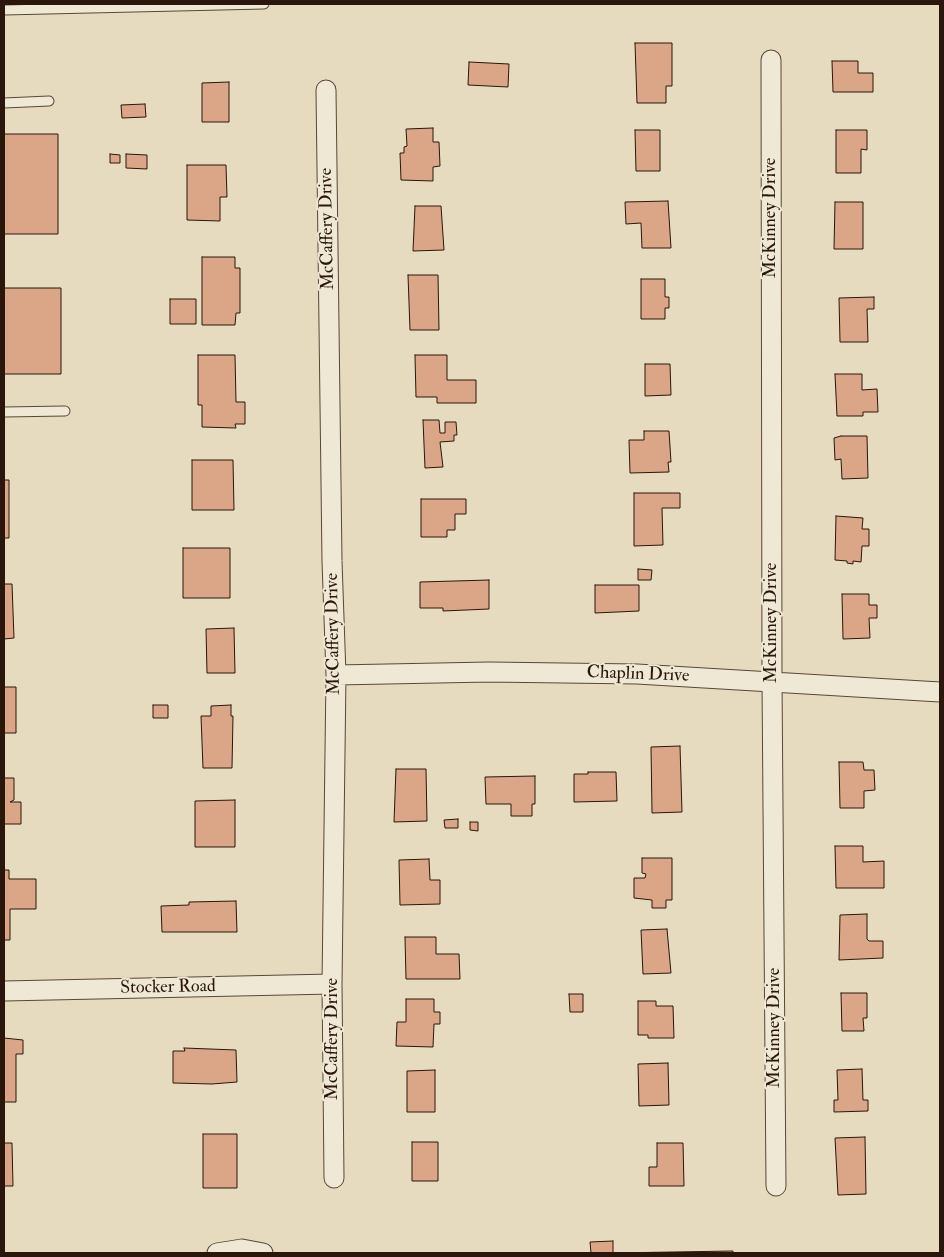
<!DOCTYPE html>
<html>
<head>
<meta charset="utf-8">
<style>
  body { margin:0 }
  #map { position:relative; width:944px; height:1257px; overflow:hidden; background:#e7dbbf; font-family:"IM FELL Double Pica",serif }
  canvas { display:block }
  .frame { position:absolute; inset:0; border:5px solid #2a160a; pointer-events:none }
</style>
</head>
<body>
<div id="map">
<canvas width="944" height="1257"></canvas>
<div class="frame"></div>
</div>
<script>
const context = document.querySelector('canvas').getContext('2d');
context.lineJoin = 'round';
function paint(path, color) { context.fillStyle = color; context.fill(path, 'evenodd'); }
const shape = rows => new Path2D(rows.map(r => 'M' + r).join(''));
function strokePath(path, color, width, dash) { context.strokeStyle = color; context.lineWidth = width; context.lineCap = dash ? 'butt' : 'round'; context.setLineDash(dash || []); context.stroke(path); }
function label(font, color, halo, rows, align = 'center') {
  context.font = font + ' "IM FELL Double Pica",serif'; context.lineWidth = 4; context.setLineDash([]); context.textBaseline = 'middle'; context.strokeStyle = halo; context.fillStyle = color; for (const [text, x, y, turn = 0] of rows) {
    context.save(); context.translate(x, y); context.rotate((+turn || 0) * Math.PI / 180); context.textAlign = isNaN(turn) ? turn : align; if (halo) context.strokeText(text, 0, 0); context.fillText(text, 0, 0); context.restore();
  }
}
const building = shape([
  [635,43,672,43,672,86,666,86,666,103,637,103,635,43],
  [832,61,858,61,858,73,873,73,873,92,833,92,832,61],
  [469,62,509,64,508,87,468,85,469,62],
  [229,82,229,122,202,122,202,83,229,82],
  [145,104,146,117,122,118,121,105,145,104],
  [433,128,433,142,439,142,440,166,433,167,433,181,401,180,400,153,404,153,404,147,407,146,406,129,433,128],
  [635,130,660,130,660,171,636,171,635,130],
  [836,130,867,130,867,150,861,149,861,173,836,173,836,130],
  [4,134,58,134,58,234,4,234,4,134],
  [110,154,120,155,120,163,110,163,110,154],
  [126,154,147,155,147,169,126,168,126,154],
  [187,165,226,165,227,197,220,197,220,221,187,220,187,165],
  [668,201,671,248,642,248,641,223,626,224,625,202,668,201],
  [835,202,863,202,863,249,834,249,835,202],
  [415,206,441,206,444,250,413,251,415,206],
  [202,257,235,257,235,268,240,268,240,313,236,313,235,325,202,325,202,257],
  [408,275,438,275,439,330,410,330,408,275],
  [641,279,665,279,665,297,669,297,669,308,665,308,665,319,641,319,641,279],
  [4,288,61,288,61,374,4,374,4,288],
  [874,297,874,309,867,309,868,342,840,342,839,298,874,297],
  [170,299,196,299,196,324,170,324,170,299],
  [198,355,235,355,236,402,245,402,245,424,235,424,236,428,202,427,202,405,198,405,198,355],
  [415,355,447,355,447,380,476,380,476,403,437,403,437,397,416,397,415,355],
  [645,364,670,364,671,395,645,396,645,364],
  [835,374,862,374,862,390,877,389,878,412,863,412,863,416,837,416,835,374],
  [423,420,439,420,440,433,445,433,445,422,456,422,457,435,454,435,454,441,440,442,443,467,425,468,423,420],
  [644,431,669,431,671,462,668,462,669,472,630,473,629,440,644,440,644,431],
  [841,436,867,436,868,478,842,479,841,459,835,460,834,438,841,436],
  [192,460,233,460,234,510,192,510,192,460],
  [4,480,9,480,9,538,4,538,4,480],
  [634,493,680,493,680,508,662,508,663,545,634,546,634,493],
  [421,499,466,499,466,514,455,514,455,530,447,530,447,537,421,537,421,499],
  [836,516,863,518,862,529,869,529,869,546,862,546,861,562,853,561,853,564,847,563,847,561,835,560,836,516],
  [183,548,230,548,230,598,183,598,183,548],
  [638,569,652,570,651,580,638,580,638,569],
  [489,580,489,609,443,611,443,608,420,608,420,582,489,580],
  [4,584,12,584,14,638,4,639,4,584],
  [595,585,639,585,639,611,595,613,595,585],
  [842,594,869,594,869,605,877,605,877,618,869,618,870,638,843,639,842,594],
  [234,628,235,673,207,673,206,629,234,628],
  [4,687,16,687,16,733,4,733,4,687],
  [153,705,168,705,168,718,153,718,153,705],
  [231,705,231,716,233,716,232,768,203,768,201,716,211,716,211,706,231,705],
  [680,746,682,812,652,813,651,747,680,746],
  [839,762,863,762,864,770,874,770,875,790,864,791,864,808,840,808,839,762],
  [396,769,426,769,427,821,394,822,396,769],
  [588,772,616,772,617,801,574,802,574,774,588,774,588,772],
  [535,776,535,804,532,804,532,816,511,816,511,804,486,804,485,777,535,776],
  [4,778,14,778,14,800,10,802,21,802,21,824,4,824,4,778],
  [235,800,235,847,195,847,195,801,235,800],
  [458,819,458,828,445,828,444,820,458,819],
  [470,822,478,822,478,831,470,830,470,822],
  [835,846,863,846,863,862,884,861,884,888,836,888,835,846],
  [642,858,672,858,672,900,666,900,666,908,652,908,652,900,634,898,634,878,645,878,646,874,642,873,642,858],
  [429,859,430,880,440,880,440,904,400,905,399,860,429,859],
  [4,870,9,870,9,879,36,879,36,909,10,909,10,940,4,940,4,870],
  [236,901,237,932,162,932,161,906,189,905,189,902,236,901],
  [867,914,867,939,869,941,883,941,883,958,839,960,840,915,867,914],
  [667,929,671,973,643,974,641,930,667,929],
  [405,937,436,937,436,954,459,954,460,979,406,979,405,937],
  [841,993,867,993,867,1018,863,1018,864,1031,842,1031,841,993],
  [569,994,583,994,583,1012,570,1012,569,994],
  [406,999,434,999,434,1012,440,1012,440,1024,434,1024,433,1047,396,1046,397,1022,406,1022,406,999],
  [638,1001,656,1001,656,1006,673,1006,674,1038,648,1038,648,1035,638,1035,638,1001],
  [4,1038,23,1040,23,1054,16,1054,16,1102,4,1102,4,1038],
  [184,1048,236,1050,237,1082,212,1084,173,1083,173,1051,185,1051,184,1048],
  [668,1063,669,1105,639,1106,638,1064,668,1063],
  [862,1069,863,1100,868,1100,868,1111,834,1112,834,1100,838,1100,837,1070,862,1069],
  [435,1070,435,1112,407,1112,407,1071,435,1070],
  [203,1134,237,1134,237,1188,203,1188,203,1134],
  [865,1137,866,1194,838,1195,835,1138,865,1137],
  [412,1142,438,1142,438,1181,412,1181,412,1142],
  [4,1143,12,1143,13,1186,4,1186,4,1143],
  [657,1143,683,1143,684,1186,649,1186,649,1167,657,1167,657,1143],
  [613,1241,613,1253,733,1251,733,1253,591,1253,590,1242,613,1241]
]);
paint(building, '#dba587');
strokePath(building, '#2a160a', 1);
const lane = shape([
  [4,10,264,4],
  [4,103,49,101],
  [4,412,65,411]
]);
const street = shape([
  [771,60,772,682,776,1186],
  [326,90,332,561,336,675,332,984,334,1178],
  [336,675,489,672,637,674,940,692],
  [4,991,332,984],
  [217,1253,242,1249,263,1253]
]);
strokePath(lane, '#594737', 11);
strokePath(street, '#594737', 21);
strokePath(lane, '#efe8d5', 9);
strokePath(street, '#efe8d5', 19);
label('18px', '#2a160a', '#efe8d5', [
  ["McKinney Drive",771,218,-90],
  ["McCaffery Drive",328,229,-91],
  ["McKinney Drive",772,623,-90],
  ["McCaffery Drive",334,634,-91],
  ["Chaplin Drive",638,675,2],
  ["Stocker Road",168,988,-1],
  ["McKinney Drive",775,1028,-90],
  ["McCaffery Drive",333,1039,-90]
]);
</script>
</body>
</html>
